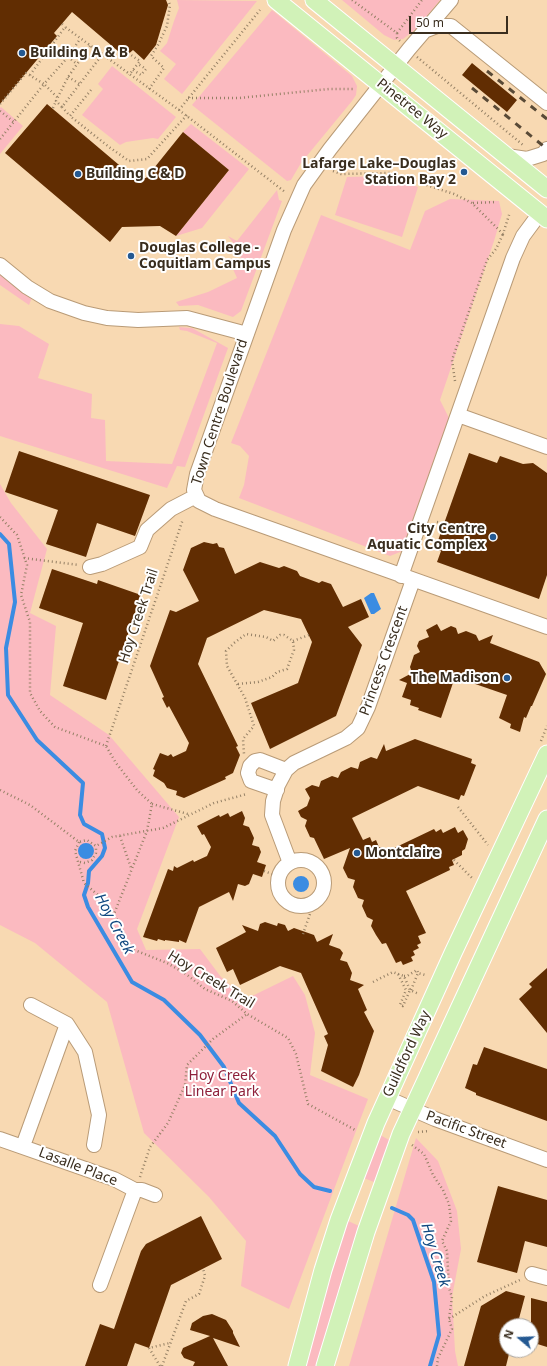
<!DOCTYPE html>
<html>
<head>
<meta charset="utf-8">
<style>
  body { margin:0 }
  #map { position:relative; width:547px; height:1366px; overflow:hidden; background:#f8d9b2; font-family:"Noto Sans",sans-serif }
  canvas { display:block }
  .north { position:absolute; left:499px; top:1318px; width:40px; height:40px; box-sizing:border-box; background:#fff; border:1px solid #b0aba5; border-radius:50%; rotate:289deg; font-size:11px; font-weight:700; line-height:16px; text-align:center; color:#392d1e }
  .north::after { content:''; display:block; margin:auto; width:14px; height:18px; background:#245992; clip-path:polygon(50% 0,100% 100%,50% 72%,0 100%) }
  .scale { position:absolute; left:409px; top:16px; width:99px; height:18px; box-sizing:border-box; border:2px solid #392d1e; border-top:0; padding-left:5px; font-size:12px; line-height:14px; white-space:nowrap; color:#392d1e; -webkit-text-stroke:3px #fff; paint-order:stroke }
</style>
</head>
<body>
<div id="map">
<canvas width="547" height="1366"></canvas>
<div class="north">N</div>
<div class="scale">50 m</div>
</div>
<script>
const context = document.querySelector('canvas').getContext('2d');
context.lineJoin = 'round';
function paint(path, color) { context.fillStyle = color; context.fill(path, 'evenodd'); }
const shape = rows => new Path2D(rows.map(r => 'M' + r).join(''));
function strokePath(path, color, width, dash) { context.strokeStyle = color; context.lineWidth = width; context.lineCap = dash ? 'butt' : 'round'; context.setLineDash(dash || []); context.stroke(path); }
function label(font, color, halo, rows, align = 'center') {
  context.font = font + ' "Noto Sans",sans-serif'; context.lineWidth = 4; context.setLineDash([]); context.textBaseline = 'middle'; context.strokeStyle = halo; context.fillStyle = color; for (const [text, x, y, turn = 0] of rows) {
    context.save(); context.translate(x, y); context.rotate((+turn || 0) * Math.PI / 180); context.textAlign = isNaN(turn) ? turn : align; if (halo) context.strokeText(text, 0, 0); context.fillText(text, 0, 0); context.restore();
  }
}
paint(shape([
  [177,0,257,1,182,94,164,79,176,64,160,51,167,43,174,21,179,8],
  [342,0,440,0,416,29,403,39,394,40,384,35],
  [272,10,352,76,357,86,356,95,352,101,301,163,291,180,287,181,192,105],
  [112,66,176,117,158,139,153,138,126,142,120,145,82,115,103,89,98,84],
  [1,107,23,126,0,154,0,108],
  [191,124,249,169,202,228,176,236,229,170,183,132],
  [386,176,418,187,402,237,335,215,347,177],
  [277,190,279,200,282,201,241,311,233,317,198,305,179,306,176,302,208,292,237,278,233,269,241,261,240,252,228,236,237,241],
  [450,199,499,201,502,214,494,241,440,400,451,422,405,550,390,556,239,498,244,485,249,456,240,446,231,443,321,215,410,250,425,211],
  [0,268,33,295,29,305,0,285],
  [0,324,19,326,49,344,38,378,92,394,91,418,105,420,106,461,172,464,217,343,187,331,180,330,179,327,192,328,228,348,185,467,177,466,167,488,0,436],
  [0,484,11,503,47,549,30,613,56,626,50,695,109,735,179,817,137,929,146,950,200,949,221,977,246,999,293,976,305,995,315,1033,310,1075,368,1099,289,1309,241,1286,246,1241,209,1197,144,1133,107,1002,35,943,0,925],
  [380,1135,391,1141,374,1182,361,1177],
  [416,1138,438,1161,457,1211,461,1249,452,1297,455,1351,458,1366,349,1366],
  [346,1220,359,1226,316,1366,304,1366]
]), '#fbbac0');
paint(shape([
  [371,593,374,593,381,609,374,614,371,614,364,598],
  '78 851a8 8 0 1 1 16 0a8 8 0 1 1-16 0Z',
  '293 884a8 8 0 1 1 16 0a8 8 0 1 1-16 0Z'
]), '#3b8ce2');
strokePath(shape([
  [0,534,9,544,15,602,6,648,8,695,37,740,83,783,80,815,84,824,102,834,105,848,102,856,89,871,88,883,84,895,88,907,132,982,164,1000,200,1035,224,1067,239,1103,275,1136,300,1174,314,1187,330,1191],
  [392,1208,408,1215,413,1220,434,1282,439,1335,430,1366]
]), '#3b8ce2', 4);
paint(shape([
  [0,0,166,0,168,5,156,45,144,60,133,50,125,57,72,12,54,33,57,36,0,104],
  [472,63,517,100,507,112,462,75],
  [47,104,125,170,126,179,146,178,183,132,229,170,176,236,160,226,122,227,110,242,5,153],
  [19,451,150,495,135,536,97,523,86,557,46,544,58,510,5,492],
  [469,453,497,463,500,456,523,464,533,463,547,473,547,575,539,599,437,562,441,551,435,549],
  [204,542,213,544,217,543,219,547,224,548,235,574,260,562,279,568,284,566,297,571,300,576,319,583,322,581,331,584,343,607,361,599,369,617,348,627,362,645,336,716,270,749,251,703,298,683,312,642,301,619,264,610,207,638,198,664,238,746,236,747,240,755,233,773,225,777,226,779,184,798,176,795,177,791,167,788,164,783,153,776,155,770,153,769,160,753,168,756,171,754,173,757,186,751,189,743,169,706,167,708,162,698,164,697,150,666,170,610,176,612,199,601,183,570,191,548],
  [52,569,97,584,98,580,141,595,106,700,63,686,83,623,39,608],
  [437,624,441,631,451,626,456,628,458,634,466,631,476,635,479,641,493,635,490,643,539,662,546,674,532,706,531,706,526,718,524,717,520,732,510,728,511,724,499,718,507,695,455,677,441,718,418,710,419,708,410,705,411,700,402,697,407,683,399,680,412,673,410,667,414,655,420,652,417,646,419,641,429,637,426,630],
  [415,739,472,759,471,763,476,765,464,796,461,795,459,800,418,786,352,818,363,840,370,837,372,842,376,840,379,847,390,850,434,829,436,832,441,829,443,833,455,827,458,833,463,830,468,839,465,849,462,851,462,855,452,860,454,865,449,867,450,870,406,891,426,933,418,936,421,943,417,945,419,948,413,951,415,955,411,957,413,961,403,965,401,961,396,963,386,943,382,944,376,935,371,926,373,920,367,917,362,906,364,900,358,898,353,887,355,880,348,878,343,868,350,848,324,859,314,838,310,837,305,826,307,820,301,817,298,811,307,806,310,798,305,789,312,785,319,787,321,781,332,776,338,778,341,772,351,767,358,769,360,762,371,757,377,759,384,744,386,751],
  [242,811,245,818,243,825,249,827,254,838,252,845,259,847,261,852,257,862,266,865,262,877,253,874,249,884,245,886,238,884,233,901,229,892,199,907,186,943,179,940,179,942,165,940,165,941,158,939,157,941,143,937,168,869,173,871,174,866,177,868,193,860,194,862,207,856,211,847,204,834,202,835,197,826,219,815,220,817,228,813,230,817],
  [265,922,277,926,278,923,285,925,288,931,294,928,314,935,317,942,333,934,329,945,340,949,343,953,340,960,347,962,352,973,350,980,364,985,358,989,367,1010,364,1012,374,1031,359,1075,353,1087,321,1071,328,1045,324,1036,328,1034,301,973,280,966,240,985,233,969,227,972,216,948,246,932,242,925,258,931,260,924],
  [547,968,547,1033,519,999,532,987,529,984],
  [484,1047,547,1069,547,1121,476,1095,476,1093,465,1088,473,1064,477,1065],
  [498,1186,547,1200,547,1247,525,1241,517,1273,477,1262],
  [201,1216,222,1259,171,1285,149,1348,135,1343,127,1366,85,1366,100,1324,114,1329,141,1251,146,1244],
  [506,1291,525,1296,517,1326,507,1326,507,1350,510,1350,506,1366,464,1366,481,1306],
  [531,1298,547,1302,547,1347,531,1342],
  [212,1314,226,1320,233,1331,233,1333,240,1347,213,1338,228,1366,193,1366,195,1362,184,1358,181,1353,183,1348,210,1336,190,1330,192,1323,203,1316]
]), '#612d02');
const minor = shape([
  [451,0,409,49,330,149,304,185,284,230,197,474,194,490,199,501,215,509,547,627],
  [424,31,437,26,451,26,547,103],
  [507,156,527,159,543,154,547,149],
  [0,265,27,287,50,301,84,313,107,318,138,320,187,318,247,334],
  [458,415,547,447],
  [90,567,102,564,140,547,147,530,171,509,196,496],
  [401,576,513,258,523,236,540,213],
  [277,790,251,781,248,773,250,766,255,761,260,760,286,770],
  '278 883a23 23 0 1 1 46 0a23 23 0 1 1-46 0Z',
  [290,863,272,815,273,801,278,785,286,770,294,763,346,738,358,728,368,707,413,580],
  [31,1005,67,1024,85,1052,99,1115,94,1145],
  [387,1098,435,1119,547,1160],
  [0,1139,114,1179,135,1190,142,1190,155,1195],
  [23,1146,67,1024],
  [532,1274,547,1278],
  [100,1285,135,1190]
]);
const major = shape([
  [276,0,547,219],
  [314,0,547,189],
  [297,1366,323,1270,339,1220,376,1123,453,953,547,754],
  [325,1366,366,1232,401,1134,547,819]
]);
strokePath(minor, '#b99b77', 16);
strokePath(major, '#fff', 19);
strokePath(shape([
  [352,0,397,33,397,38,400,41],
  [62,24,65,27],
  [397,33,422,0],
  [90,46,68,77,56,101,62,107,102,55],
  [128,53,140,61,129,75],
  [68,57,77,64],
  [417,57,523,145],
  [133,70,141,75,146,69,138,64],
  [30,75,65,27,179,110,285,192],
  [68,77,80,84],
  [149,89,164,68,151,56,158,45,167,26,170,5,168,0],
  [91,90,70,116,109,147,129,161,147,159,187,115],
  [188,98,239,98,329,89,355,89],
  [0,104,26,73,44,84,68,57,80,39],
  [62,107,70,116],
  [53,108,56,101],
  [179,110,260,10],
  [0,111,14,122],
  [0,139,44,84,58,98],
  [333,171,341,174,389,173,454,194,472,203,503,234,510,212],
  [473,203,496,202],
  [455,381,452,360,487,260,496,249,503,234],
  [0,517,17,535,27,565,21,595,30,622,30,693,40,711,55,727,106,746,116,763,137,790,152,804,147,831,114,914,132,949,167,963,186,974,205,989,232,1001,247,1014,288,1038,296,1054,308,1104,355,1130],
  [437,522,444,524],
  [24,558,79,565],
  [293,641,309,635],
  [238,684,258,682,272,677,277,672,287,669,294,650,293,641,284,635,280,635,273,641,266,637,246,634,234,643,226,651,227,666,245,698,254,726,243,739,244,754],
  [541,741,547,726],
  [106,746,183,519],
  [0,790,30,805,79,842,87,840,96,846,112,837,163,828,214,803,247,794],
  [152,804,188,814],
  [458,807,488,845],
  [120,836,131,868],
  [79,842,75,851,84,883,98,895,104,906,114,914],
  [454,860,472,878],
  [80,862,85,863,92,860,96,853,96,846],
  [264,871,272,874],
  [303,934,310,914],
  [398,974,404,976,410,990,419,994],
  [404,976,407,976,417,970,418,973],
  [373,982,393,972,398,974,406,990,400,1005,403,1006,410,990],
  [411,990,418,973,425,975],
  [418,1132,429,1131],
  [412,1145,424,1154,433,1175,443,1190,449,1204,451,1221,442,1241,447,1251,449,1288,452,1297,449,1319,452,1329,438,1358,437,1366],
  [140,1177,150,1147,168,1123,185,1085,187,1065,213,1039,247,1014],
  [449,1319,485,1296,522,1279],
  [160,1366,149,1348,170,1343],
  [162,1366,186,1301,199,1294,205,1276,203,1268]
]), '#958065', 2.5, [1, 3]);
strokePath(minor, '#fff', 14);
strokePath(major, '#d1f2b8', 17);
strokePath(shape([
  [487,71,547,119],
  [472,88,547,149]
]), '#594a37', 3, [7, 7]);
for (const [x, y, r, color] of [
  [22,53,4,"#245992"],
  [464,172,4,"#245992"],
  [78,174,4,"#245992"],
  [131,256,4,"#245992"],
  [493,537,4,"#245992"],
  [507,678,4,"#245992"],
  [357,853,4,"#245992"]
]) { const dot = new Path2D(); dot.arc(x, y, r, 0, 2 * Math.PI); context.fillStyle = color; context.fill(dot); strokePath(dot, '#fff', 1.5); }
label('bold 14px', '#392d1e', '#fff', [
  ["Building A & B",30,53],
  ["Lafarge Lake–Douglas",456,164,"right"],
  ["Station Bay 2",456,180,"right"],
  ["Building C & D",86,174],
  ["Douglas College -",139,248],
  ["Coquitlam Campus",139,264],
  ["City Centre",485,529,"right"],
  ["Aquatic Complex",485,545,"right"],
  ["The Madison",499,678,"right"],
  ["Montclaire",365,853]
], 'left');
label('14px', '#392d1e', '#fff', [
  ["Pinetree Way",412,109,39],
  ["Town Centre Boulevard",220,412,-72],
  ["Hoy Creek Trail",139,616,-72],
  ["Princess Crescent",384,661,-70],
  ["Hoy Creek Trail",211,980,31],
  ["Guildford Way",407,1054,-65],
  ["Pacific Street",466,1130,20],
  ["Lasalle Place",78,1167,21]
]);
label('14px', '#8e203a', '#fff', [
  ["Hoy Creek",222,1076],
  ["Linear Park",222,1092]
]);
label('italic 15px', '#104880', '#fff', [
  ["Hoy Creek",114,924,62],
  ["Hoy Creek",435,1255,73]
]);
</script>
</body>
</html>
